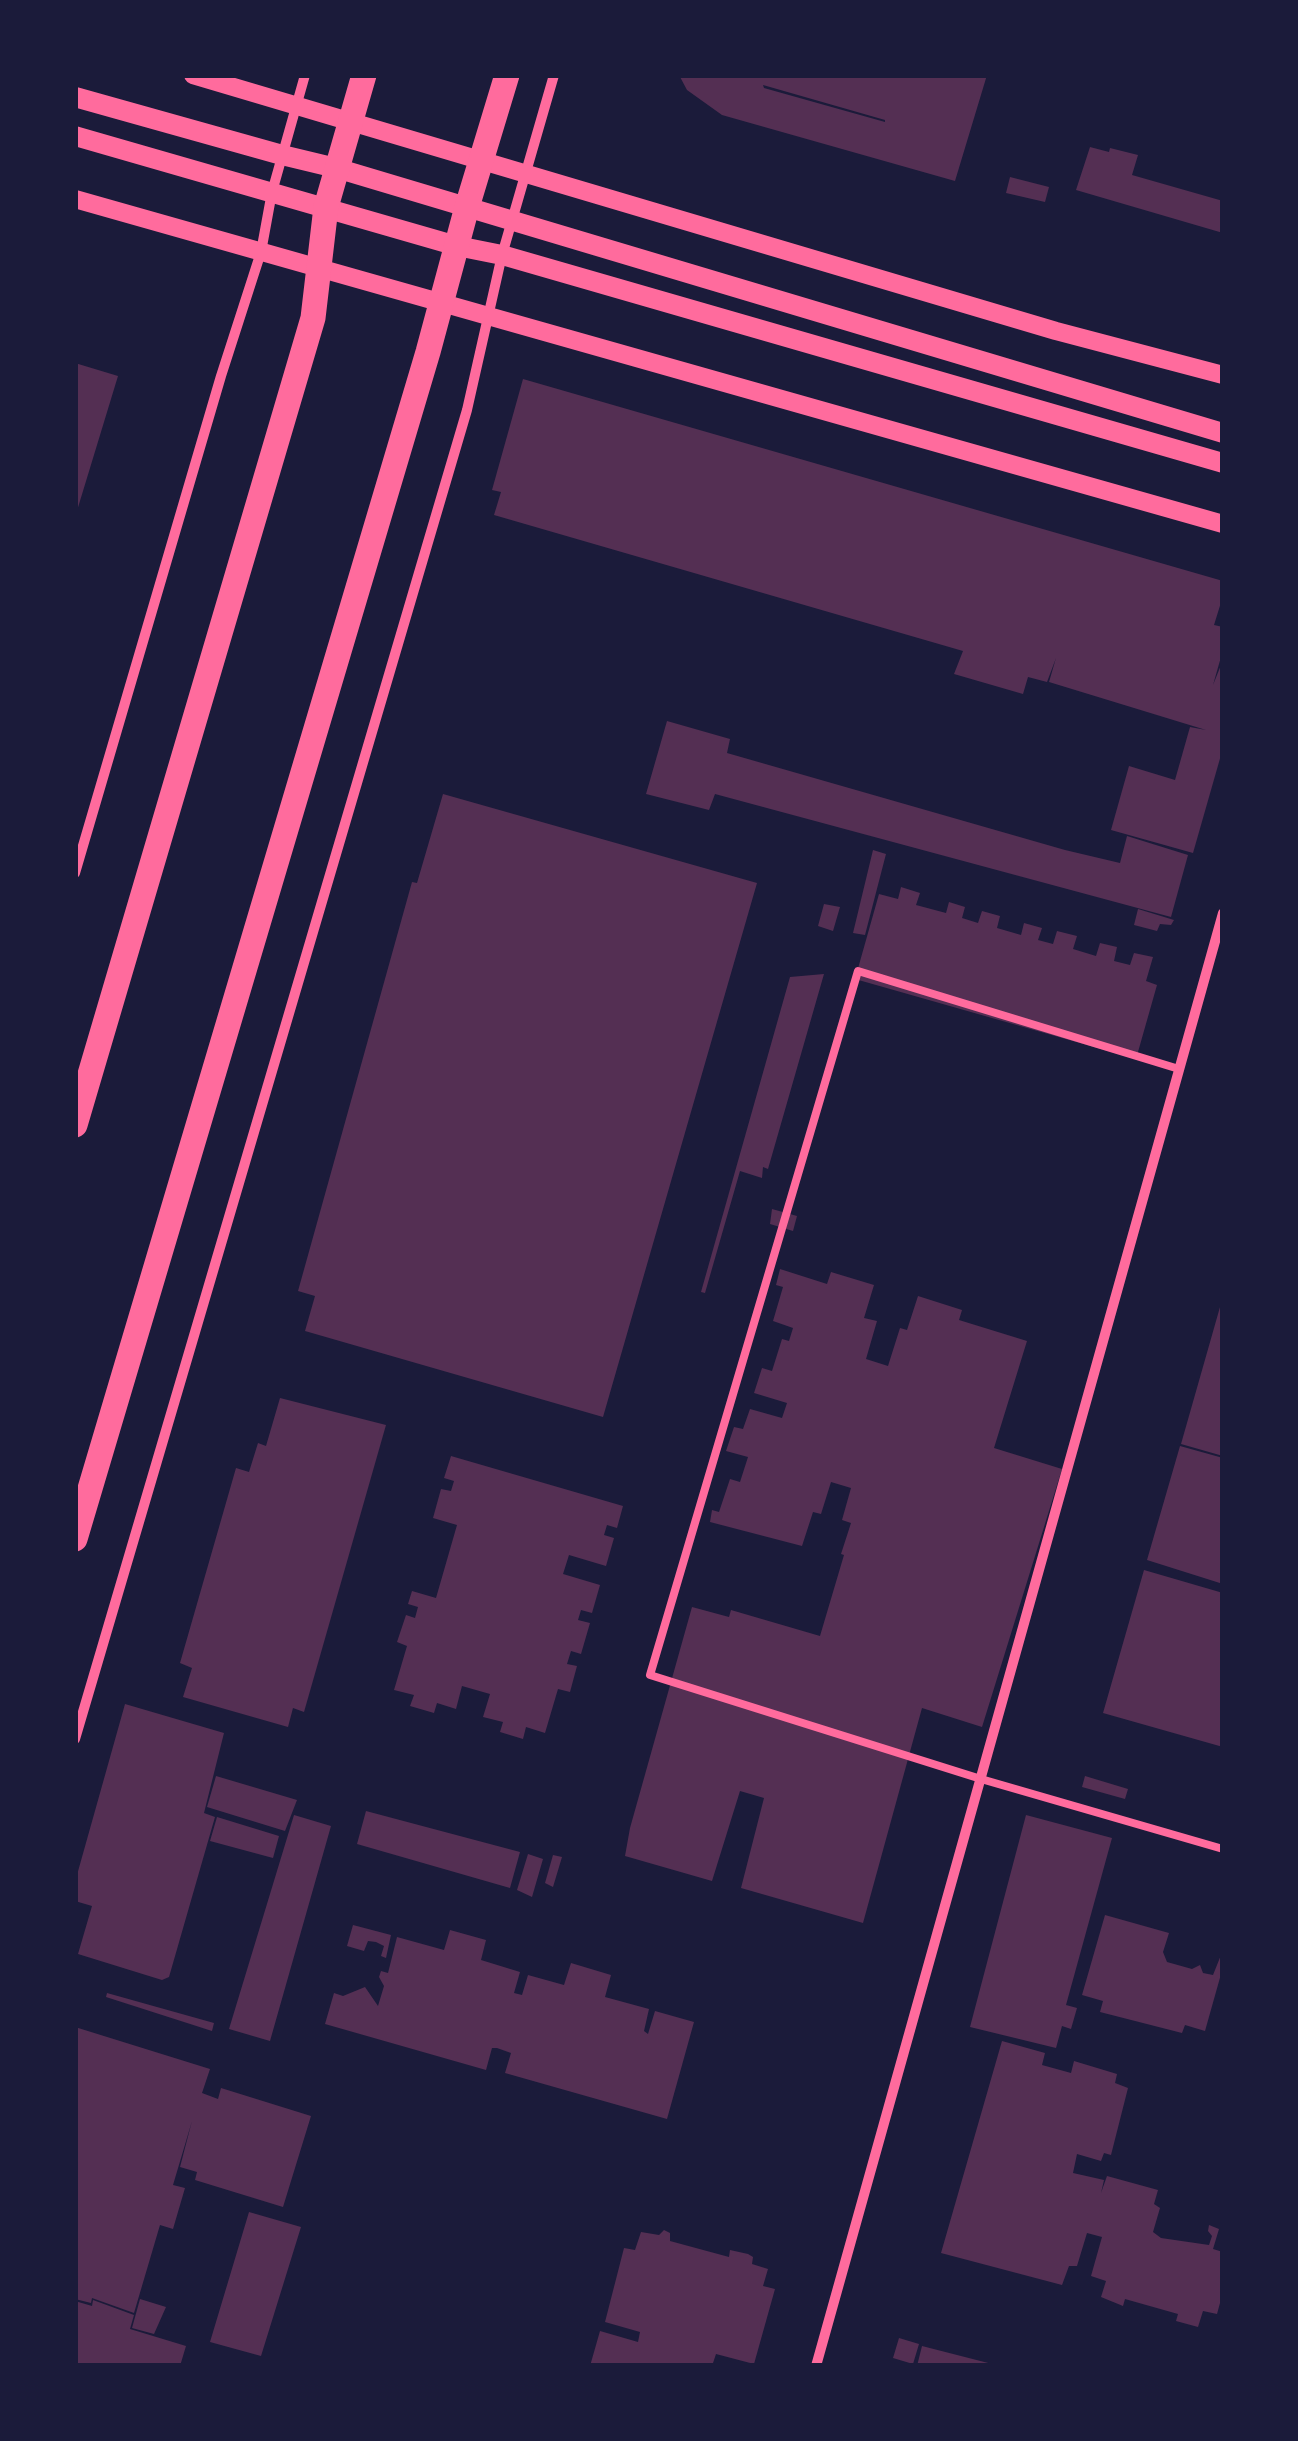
<!DOCTYPE html>
<html>
<head>
<meta charset="utf-8">
<style>
  body { margin:0 }
  #map { position:relative; width:1298px; height:2441px; overflow:hidden; background:#1b1b3a; font-family:Roboto,sans-serif }
  canvas { display:block }
  .frame { position:absolute; inset:0; border:78px solid #1b1b3a; pointer-events:none }
</style>
</head>
<body>
<div id="map">
<canvas width="1298" height="2441"></canvas>
<div class="frame"></div>
</div>
<script>
const context = document.querySelector('canvas').getContext('2d');
context.lineJoin = 'round';
function paint(path, color) { context.fillStyle = color; context.fill(path, 'evenodd'); }
const shape = rows => new Path2D(rows.map(r => 'M' + r).join(''));
function strokePath(path, color, width, dash) { context.strokeStyle = color; context.lineWidth = width; context.lineCap = dash ? 'butt' : 'round'; context.setLineDash(dash || []); context.stroke(path); }
paint(shape([
  [679,75,987,75,955,181,722,115,687,90],
  [763,85,885,120,885,122,764,88],
  [1090,147,1109,152,1110,148,1138,155,1132,175,1223,201,1223,233,1076,190],
  [1010,177,1049,187,1045,202,1006,193],
  [75,363,118,376,76,514,75,514],
  [523,379,1223,581,1223,596,1214,625,1223,627,1223,650,1213,685,1223,660,1223,748,1193,853,1111,830,1129,766,1175,780,1190,727,1206,730,1049,682,1056,658,1047,682,1028,677,1023,694,954,674,963,651,494,515,501,492,492,490],
  [667,721,730,739,727,753,1065,850,1120,863,1127,836,1188,855,1171,917,715,794,709,810,646,794],
  [443,794,757,883,603,1417,305,1331,315,1296,298,1291,412,882,417,883],
  [873,850,886,854,865,935,853,933],
  [901,887,920,893,916,905,946,913,949,902,965,907,962,918,978,923,982,911,1000,916,997,928,1021,935,1024,923,1042,928,1038,940,1053,944,1057,931,1077,936,1073,949,1096,956,1100,943,1117,947,1114,961,1130,965,1134,953,1153,957,1146,981,1157,985,1136,1059,855,979,879,894,898,899],
  [824,904,840,907,833,931,818,926],
  [1138,909,1174,920,1171,925,1160,924,1157,931,1134,925],
  [824,974,768,1169,763,1167,762,1178,740,1171,705,1293,701,1292,790,977],
  [772,1209,797,1216,793,1231,770,1224],
  [780,1269,827,1284,831,1272,874,1285,864,1318,877,1321,866,1359,888,1366,900,1328,907,1330,918,1296,962,1310,959,1320,1027,1341,994,1448,1062,1469,982,1727,922,1708,863,1923,741,1888,764,1798,740,1791,712,1881,625,1856,630,1828,692,1607,729,1617,731,1610,820,1636,844,1555,841,1554,851,1523,842,1520,851,1488,831,1482,821,1514,813,1512,802,1546,710,1522,712,1510,719,1512,730,1479,740,1482,748,1457,726,1451,734,1427,743,1429,750,1409,782,1418,787,1403,754,1393,762,1368,772,1371,782,1339,789,1341,793,1328,773,1321,783,1287,776,1285],
  [1222,1300,1223,1300,1223,1456,1181,1444],
  [280,1398,386,1425,304,1712,293,1708,288,1727,183,1697,192,1668,180,1663,236,1468,249,1472,258,1443,266,1446],
  [1180,1446,1223,1458,1223,1584,1147,1560],
  [451,1456,623,1506,617,1528,607,1525,604,1535,614,1538,606,1566,569,1555,563,1574,600,1585,592,1613,581,1610,578,1620,590,1623,581,1654,571,1651,567,1664,577,1666,570,1692,558,1689,545,1733,526,1727,523,1739,500,1732,503,1722,483,1717,490,1694,462,1686,456,1709,437,1703,434,1713,410,1706,414,1695,394,1690,407,1646,397,1642,406,1615,415,1618,418,1607,408,1604,412,1591,436,1598,457,1525,433,1518,441,1489,451,1491,454,1481,444,1478],
  [1144,1570,1223,1593,1223,1747,1103,1713],
  [125,1704,224,1733,204,1813,215,1817,169,1977,162,1980,78,1954,92,1906,75,1901,75,1882],
  [216,1776,297,1800,285,1831,207,1807],
  [1085,1776,1128,1789,1125,1799,1082,1787],
  [366,1811,520,1852,510,1888,357,1844],
  [294,1815,331,1826,270,2041,229,2029],
  [1026,1815,1112,1838,1066,2005,1077,2008,1071,2029,1062,2026,1056,2048,970,2027],
  [217,1817,279,1836,273,1858,210,1841],
  [528,1854,543,1859,532,1897,517,1890],
  [553,1855,562,1857,553,1887,545,1883],
  [1105,1915,1169,1933,1163,1952,1167,1962,1192,1969,1200,1965,1203,1973,1213,1975,1223,1950,1223,1967,1205,2031,1185,2025,1182,2033,1100,2012,1103,2001,1082,1995],
  [353,1925,391,1935,386,1958,381,1956,384,1946,376,1942,368,1941,364,1951,347,1946],
  [450,1930,486,1940,481,1960,520,1972,514,1993,522,1995,528,1975,564,1985,571,1963,611,1975,605,1997,649,2009,644,2031,648,2034,655,2011,694,2022,667,2119,505,2073,511,2053,497,2048,492,2048,486,2070,325,2024,334,1993,343,1996,365,1987,378,2006,384,1986,379,1977,381,1971,388,1973,397,1937,444,1950],
  [107,1993,214,2023,212,2031,106,1997],
  [75,2027,210,2069,202,2093,218,2099,221,2088,311,2116,283,2207,195,2180,197,2172,180,2167,192,2121,173,2185,185,2188,173,2229,160,2225,134,2313,92,2298,91,2303,75,2299],
  [1002,2041,1045,2053,1042,2065,1071,2073,1074,2061,1117,2074,1115,2083,1128,2088,1111,2155,1104,2153,1101,2161,1077,2154,1073,2173,1104,2180,1101,2193,1107,2176,1158,2190,1154,2204,1160,2208,1153,2232,1161,2238,1209,2245,1212,2236,1208,2231,1209,2225,1219,2229,1213,2249,1223,2252,1223,2292,1217,2314,1203,2311,1198,2327,1176,2321,1178,2314,1125,2299,1123,2306,1101,2297,1106,2281,1091,2276,1102,2237,1087,2233,1077,2266,1069,2266,1062,2285,941,2253],
  [249,2212,301,2227,261,2356,210,2342],
  [664,2230,670,2233,670,2241,729,2257,730,2250,748,2254,753,2257,752,2264,768,2269,763,2286,775,2289,754,2364,716,2354,712,2366,590,2366,600,2331,638,2342,640,2332,605,2322,624,2248,635,2250,641,2232,659,2235],
  [140,2299,166,2307,154,2334,132,2328],
  [93,2300,134,2315,130,2329,186,2346,180,2366,75,2366,75,2301,92,2306],
  [899,2338,919,2344,913,2364,893,2358],
  [922,2346,996,2365,996,2366,917,2366]
]), '#542f53');
strokePath(shape([
  [1179,1069,858,971,650,1675,981,1779,1223,1849]
]), '#ff6b9d', 8);
strokePath(shape([
  [75,873,221,376,261,252,272,192,305,75],
  [75,1739,467,410,502,255,554,75],
  [816,2366,1223,913]
]), '#ff6b9d', 10);
strokePath(shape([
  [193,75,1056,331,1223,375],
  [75,199,1223,524]
]), '#ff6b9d', 18);
strokePath(shape([
  [75,97,282,155,336,168,1223,433],
  [75,136,457,246,502,255,1223,463]
]), '#ff6b9d', 20);
strokePath(shape([
  [75,1125,313,318,326,207,364,75],
  [75,1539,428,352,467,207,507,75]
]), '#ff6b9d', 25);
</script>
</body>
</html>
